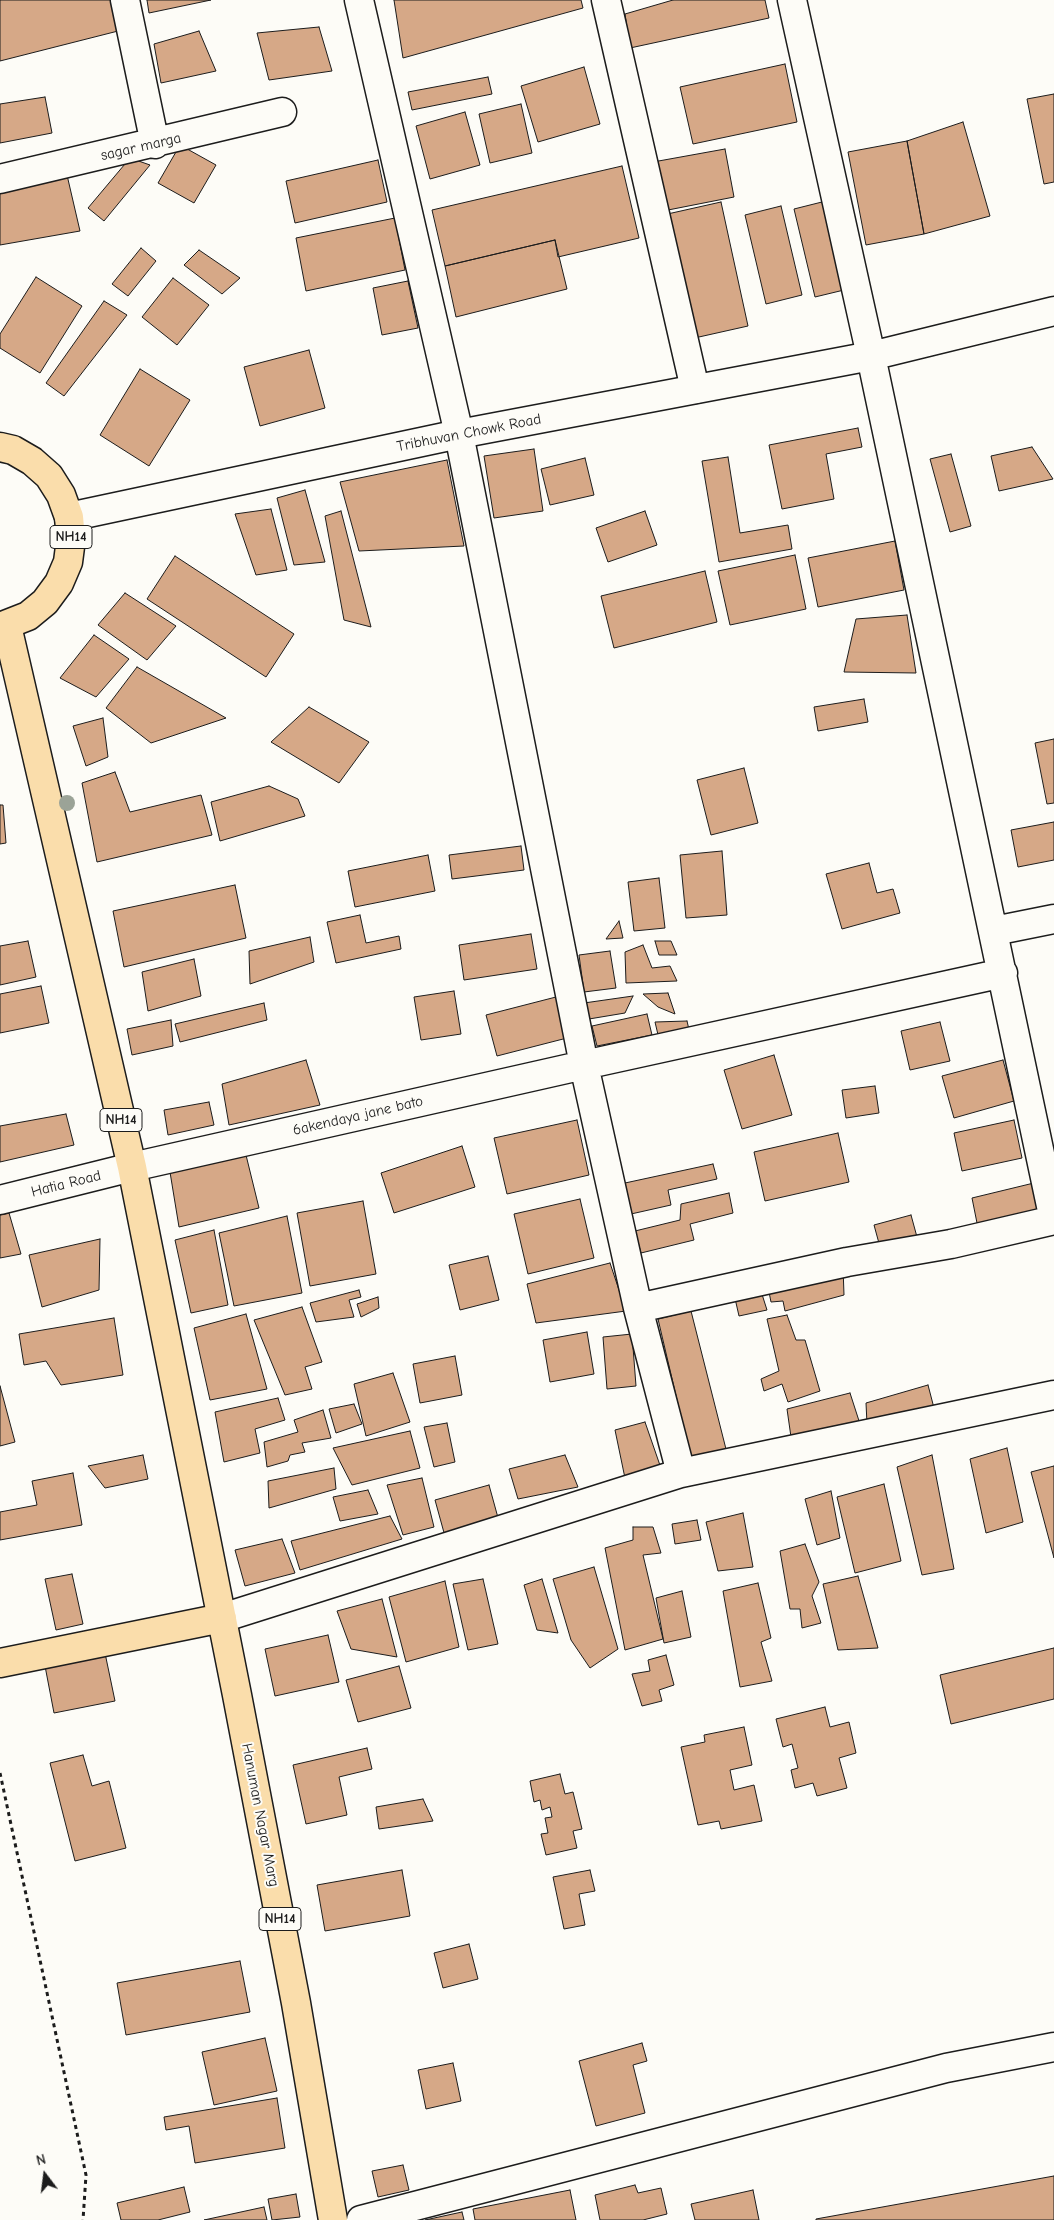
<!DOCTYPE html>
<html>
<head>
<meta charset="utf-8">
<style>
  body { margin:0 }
  #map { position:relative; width:1054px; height:2220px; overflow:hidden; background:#fdfcf7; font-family:"Comic Neue",sans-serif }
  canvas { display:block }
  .north { position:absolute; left:20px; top:2150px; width:50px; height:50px; -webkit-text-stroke:4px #fdfcf7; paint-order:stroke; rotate:345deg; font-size:14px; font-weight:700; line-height:20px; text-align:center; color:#1c1c1c }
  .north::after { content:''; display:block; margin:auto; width:18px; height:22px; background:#1c1c1c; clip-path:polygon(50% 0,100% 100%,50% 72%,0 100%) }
</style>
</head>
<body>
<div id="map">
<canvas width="1054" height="2220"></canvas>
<div class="north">N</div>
</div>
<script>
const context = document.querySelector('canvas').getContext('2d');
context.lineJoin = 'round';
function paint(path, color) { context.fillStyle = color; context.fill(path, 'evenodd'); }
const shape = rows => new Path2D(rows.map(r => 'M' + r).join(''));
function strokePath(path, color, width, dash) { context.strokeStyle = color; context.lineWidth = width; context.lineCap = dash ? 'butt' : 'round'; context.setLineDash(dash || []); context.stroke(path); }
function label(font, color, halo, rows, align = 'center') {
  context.font = font + ' "Comic Neue",sans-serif'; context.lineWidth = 4; context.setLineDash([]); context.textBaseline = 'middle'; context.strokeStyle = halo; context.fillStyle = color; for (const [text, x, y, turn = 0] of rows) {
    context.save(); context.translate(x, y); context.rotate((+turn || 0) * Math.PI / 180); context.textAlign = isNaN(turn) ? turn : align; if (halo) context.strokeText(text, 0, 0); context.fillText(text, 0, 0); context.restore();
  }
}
const building = shape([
  [0,0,115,0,122,30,0,61,0,0],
  [147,0,211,0,149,13,147,0],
  [394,0,581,0,583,8,403,58,394,0],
  [673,0,765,0,769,18,630,48,625,14,673,0],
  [319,27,332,71,269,80,257,33,319,27],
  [199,31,216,71,161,83,154,44,199,31],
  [785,64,797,122,693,144,680,87,785,64],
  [584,67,600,124,538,142,521,86,584,67],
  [488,77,492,94,412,110,408,92,488,77],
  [1054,94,1054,182,1044,184,1027,99,1054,94],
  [45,97,52,133,0,143,0,104,45,97],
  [521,104,532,153,490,163,479,114,521,104],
  [465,112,480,165,430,179,416,126,465,112],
  [963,122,990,216,924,234,907,141,963,122],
  [907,141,924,234,866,245,848,152,907,141],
  [180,145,216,165,194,203,158,183,180,145],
  [725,149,734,197,663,211,653,162,725,149],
  [130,158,150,165,104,221,88,208,130,158],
  [378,160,387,202,295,223,286,181,378,160],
  [622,166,639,238,558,257,555,240,445,266,432,210,622,166],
  [67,175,80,231,0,245,0,191,67,175],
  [721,202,748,326,690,339,663,215,721,202],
  [822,202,844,290,815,297,794,209,822,202],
  [781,206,802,295,766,304,745,215,781,206],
  [395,218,405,270,306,291,296,238,395,218],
  [555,240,567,289,456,317,445,266,555,240],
  [141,248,156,261,128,296,112,284,141,248],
  [199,250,240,278,222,294,184,265,199,250],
  [36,277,82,306,40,373,0,348,0,334,36,277],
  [173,278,209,305,177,345,142,317,173,278],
  [408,281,418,328,382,335,373,288,408,281],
  [104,301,127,315,64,396,46,383,104,301],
  [309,350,325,408,260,426,244,367,309,350],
  [140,369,190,400,149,466,100,435,140,369],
  [858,428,862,447,826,454,834,499,782,509,769,445,858,428],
  [1032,447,1053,479,999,491,991,456,1032,447],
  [534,449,543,511,494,518,484,456,534,449],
  [951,454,971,526,950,532,930,459,951,454],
  [728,457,740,533,788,525,792,549,719,562,702,461,728,457],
  [585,458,594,495,550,505,541,469,585,458],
  [447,460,464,546,359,551,340,482,447,460],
  [305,490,325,562,294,565,277,498,305,490],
  [271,509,287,570,256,575,235,514,271,509],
  [341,511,371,627,344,620,325,516,341,511],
  [645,511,657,545,608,562,596,528,645,511],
  [895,541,904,590,818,607,808,558,895,541],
  [795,555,806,609,730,625,718,571,795,555],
  [175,556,294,634,266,677,147,599,175,556],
  [705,571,717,622,614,648,601,596,705,571],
  [125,593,176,626,147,660,98,625,125,593],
  [907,615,916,673,844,672,856,619,907,615],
  [94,635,129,659,96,697,60,678,94,635],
  [137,667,226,718,151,743,106,708,137,667],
  [864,699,868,722,818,731,814,707,864,699],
  [309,707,369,742,339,783,271,742,309,707],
  [103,718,108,757,86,766,73,726,103,718],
  [1054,739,1054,803,1047,804,1035,743,1054,739],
  [744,768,758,823,711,835,697,780,744,768],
  [115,772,130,812,201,795,212,835,97,862,82,783,115,772],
  [269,786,298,799,305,816,220,841,211,802,269,786],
  [0,805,3,805,6,843,0,844,0,805],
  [1054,822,1054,860,1018,867,1011,830,1054,822],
  [521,846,524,870,452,879,449,855,521,846],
  [722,851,727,915,686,918,680,855,722,851],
  [428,855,435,891,355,907,348,871,428,855],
  [869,863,877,893,893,889,900,913,842,929,826,874,869,863],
  [659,878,665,928,634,931,628,882,659,878],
  [235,885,246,938,124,967,113,911,235,885],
  [360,915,366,943,399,936,401,949,336,963,327,922,360,915],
  [619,921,623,938,606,939,619,921],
  [531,934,537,969,464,980,459,945,531,934],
  [310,937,314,962,250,984,249,951,310,937],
  [28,941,36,977,0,985,0,946,28,941],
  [655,941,671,941,677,955,659,955,655,941],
  [643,945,652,968,670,966,677,981,626,983,625,952,643,945],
  [610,951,616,988,584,992,579,955,610,951],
  [194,959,201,996,148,1011,142,972,194,959],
  [41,986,49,1023,0,1033,0,994,41,986],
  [454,991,461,1034,421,1040,414,997,454,991],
  [668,993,675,1014,658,1007,643,994,668,993],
  [633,996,625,1013,589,1019,584,1003,633,996],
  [556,997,567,1038,497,1056,486,1015,556,997],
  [264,1003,267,1020,180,1042,175,1024,264,1003],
  [647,1014,652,1035,597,1046,592,1026,647,1014],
  [171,1020,173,1046,132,1055,127,1029,171,1020],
  [687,1021,690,1034,659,1039,655,1022,687,1021],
  [940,1022,950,1061,910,1070,901,1031,940,1022],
  [774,1055,792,1115,742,1129,724,1070,774,1055],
  [306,1060,320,1105,229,1125,222,1084,306,1060],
  [1003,1060,1014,1101,954,1118,942,1076,1003,1060],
  [875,1086,879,1113,846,1118,842,1090,875,1086],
  [209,1102,214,1125,168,1135,164,1110,209,1102],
  [66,1114,74,1145,0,1162,0,1126,66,1114],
  [577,1120,589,1175,507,1194,494,1138,577,1120],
  [1014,1120,1022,1158,962,1171,954,1133,1014,1120],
  [838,1133,849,1182,765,1201,754,1152,838,1133],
  [462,1146,475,1187,394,1213,381,1173,462,1146],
  [245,1151,259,1208,179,1227,169,1166,245,1151],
  [713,1164,717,1179,668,1190,671,1205,631,1214,625,1183,713,1164],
  [1038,1182,1045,1212,978,1228,972,1198,1038,1182],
  [729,1193,733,1213,690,1224,694,1240,641,1253,635,1231,680,1220,681,1204,729,1193],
  [580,1199,594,1258,528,1274,514,1214,580,1199],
  [363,1201,376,1274,310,1286,297,1213,363,1201],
  [9,1213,21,1254,0,1258,0,1215,9,1213],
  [911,1215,917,1237,880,1247,874,1225,911,1215],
  [287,1216,302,1293,234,1306,219,1233,287,1216],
  [214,1230,228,1305,191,1313,175,1240,214,1230],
  [100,1239,99,1290,42,1307,29,1255,100,1239],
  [488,1256,499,1300,460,1310,449,1265,488,1256],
  [610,1263,626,1311,536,1323,527,1284,610,1263],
  [843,1267,844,1295,785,1311,783,1301,771,1302,768,1287,843,1267],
  [760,1288,767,1310,739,1316,734,1294,760,1288],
  [359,1290,361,1297,349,1300,354,1317,316,1322,310,1303,359,1290],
  [378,1297,379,1308,361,1317,357,1304,378,1297],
  [302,1307,322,1362,305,1367,312,1389,285,1395,254,1320,302,1307],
  [691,1311,728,1457,693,1468,658,1319,691,1311],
  [246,1314,267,1389,210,1400,194,1328,246,1314],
  [787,1315,796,1340,805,1340,820,1391,788,1402,782,1384,764,1391,761,1379,779,1371,767,1319,787,1315],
  [114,1318,123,1375,61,1385,46,1361,24,1365,19,1334,114,1318],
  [587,1332,594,1374,550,1382,543,1340,587,1332],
  [632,1334,636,1386,607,1389,603,1337,632,1334],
  [455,1356,462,1395,420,1403,413,1364,455,1356],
  [393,1373,410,1422,366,1436,354,1384,393,1373],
  [928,1385,934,1408,867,1424,866,1403,928,1385],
  [0,1386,15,1442,0,1446,0,1386],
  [850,1393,861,1427,792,1444,787,1409,850,1393],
  [278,1398,285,1420,255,1429,260,1453,224,1462,215,1412,278,1398],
  [354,1404,362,1424,336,1433,329,1409,354,1404],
  [323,1410,331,1438,302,1443,305,1452,290,1455,288,1461,267,1467,264,1442,298,1432,294,1420,323,1410],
  [645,1422,663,1474,626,1483,615,1430,645,1422],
  [447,1423,455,1462,434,1467,424,1427,447,1423],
  [410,1431,420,1468,352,1485,333,1448,410,1431],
  [1007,1448,1023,1522,986,1533,970,1459,1007,1448],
  [143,1455,148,1479,105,1488,88,1466,143,1455],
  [565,1455,578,1487,518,1499,509,1469,565,1455],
  [932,1455,954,1569,922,1575,897,1467,932,1455],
  [1054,1466,1054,1558,1031,1472,1054,1466],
  [334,1468,336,1489,269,1508,268,1481,334,1468],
  [73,1473,82,1525,0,1540,0,1512,37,1505,32,1481,73,1473],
  [422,1478,434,1527,403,1535,387,1485,422,1478],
  [884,1484,901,1561,855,1573,837,1497,884,1484],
  [489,1485,500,1525,446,1540,435,1500,489,1485],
  [368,1490,378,1514,340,1521,333,1497,368,1490],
  [831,1491,840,1538,817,1545,805,1499,831,1491],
  [743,1513,753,1567,718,1571,706,1522,743,1513],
  [390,1516,402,1539,300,1570,291,1541,390,1516],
  [697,1520,701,1540,675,1544,672,1524,697,1520],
  [633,1527,653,1527,661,1553,643,1555,663,1639,625,1650,605,1548,633,1540,633,1527],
  [282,1539,295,1573,245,1586,235,1550,282,1539],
  [805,1544,819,1582,812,1596,821,1623,802,1628,800,1609,790,1609,780,1551,805,1544],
  [594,1567,618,1649,590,1668,571,1640,553,1579,594,1567],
  [72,1574,83,1624,56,1630,45,1579,72,1574],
  [858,1576,878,1648,838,1650,823,1584,858,1576],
  [483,1579,498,1644,468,1650,453,1584,483,1579],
  [542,1579,558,1633,537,1630,524,1585,542,1579],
  [445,1581,459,1647,406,1662,389,1597,445,1581],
  [758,1583,771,1638,761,1642,772,1681,740,1687,723,1591,758,1583],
  [682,1591,691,1637,664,1643,656,1598,682,1591],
  [382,1599,397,1657,351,1649,337,1611,382,1599],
  [328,1635,339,1682,275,1696,265,1649,328,1635],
  [1054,1648,1054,1699,951,1724,940,1675,1054,1648],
  [105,1653,115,1701,54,1713,45,1666,105,1653],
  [666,1655,674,1685,659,1690,662,1701,642,1706,632,1674,650,1671,648,1660,666,1655],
  [399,1666,411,1708,358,1722,346,1680,399,1666],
  [825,1707,830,1727,849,1722,856,1753,839,1758,847,1788,817,1796,813,1783,795,1788,791,1770,798,1768,792,1744,783,1747,776,1719,825,1707],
  [744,1727,752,1765,730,1770,734,1790,754,1785,762,1821,721,1829,719,1821,698,1825,681,1747,705,1742,704,1735,744,1727],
  [367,1748,372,1769,339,1777,347,1815,306,1824,293,1765,367,1748],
  [83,1755,92,1786,109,1781,126,1848,75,1861,50,1763,83,1755],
  [560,1774,565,1794,573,1792,582,1829,573,1831,577,1848,546,1855,541,1834,548,1833,545,1818,552,1817,550,1807,542,1810,540,1800,534,1802,530,1781,560,1774],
  [423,1799,433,1821,379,1829,376,1807,423,1799],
  [402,1870,410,1916,325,1931,317,1885,402,1870],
  [590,1870,595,1891,579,1894,585,1925,564,1929,553,1877,590,1870],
  [469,1944,478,1979,443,1988,434,1953,469,1944],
  [240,1961,250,2012,126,2035,117,1983,240,1961],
  [265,2038,277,2091,214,2105,202,2052,265,2038],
  [642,2043,647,2061,633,2065,645,2113,596,2126,579,2061,642,2043],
  [453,2063,461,2101,426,2109,418,2070,453,2063],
  [277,2098,285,2148,195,2163,189,2126,166,2130,164,2117,277,2098],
  [403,2165,409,2190,378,2197,372,2171,403,2165],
  [1054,2176,1054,2220,816,2220,816,2219,1054,2176],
  [635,2185,638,2193,661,2188,667,2214,643,2220,600,2220,595,2195,635,2185],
  [184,2187,190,2212,158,2220,121,2220,117,2203,184,2187],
  [570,2190,576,2220,475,2220,473,2209,570,2190],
  [753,2190,759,2220,695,2220,691,2204,753,2190],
  [296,2194,300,2217,272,2220,268,2199,296,2194],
  [264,2207,267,2220,204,2220,264,2207],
  [462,2212,464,2220,425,2220,462,2212]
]);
paint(building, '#d6a887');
strokePath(building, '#1c1c1c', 1);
const street = shape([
  [125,0,155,144],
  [359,0,459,434,584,1065,638,1308,681,1473],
  [606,0,695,389],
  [792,0,871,356,1054,1220],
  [0,179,282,112],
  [871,356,1054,311],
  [994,931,1054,919],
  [0,1200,132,1167,584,1065,1003,973],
  [638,1308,847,1262,951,1244,1054,1220],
  [222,1618,681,1473,1054,1395],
  [361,2220,946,2068,1054,2047]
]);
const secondary = shape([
  [69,517,459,434,871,356]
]);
const primary = shape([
  [0,447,13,450,32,461,49,476,61,495,69,517,71,539,68,562,59,583,45,602,28,616,0,627],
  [7,626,132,1167,237,1695,296,2003,333,2220],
  [0,1663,222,1618]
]);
strokePath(street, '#1c1c1c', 31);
strokePath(secondary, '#1c1c1c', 31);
strokePath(primary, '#1c1c1c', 31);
strokePath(shape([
  [0,1773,86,2175,83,2220]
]), '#1c1c1c', 3, [4, 4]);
strokePath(street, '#fdfcf7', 28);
strokePath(secondary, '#fdfcf7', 28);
strokePath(primary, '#faddab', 28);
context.fillStyle = '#9ba397';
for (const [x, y] of [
  [67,803]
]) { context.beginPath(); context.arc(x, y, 8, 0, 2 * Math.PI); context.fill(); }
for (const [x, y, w] of [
  [71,537,42],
  [121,1120,42],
  [280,1919,42]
]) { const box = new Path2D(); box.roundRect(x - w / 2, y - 11.5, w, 23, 4); context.fillStyle = '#fdfcf7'; context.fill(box); strokePath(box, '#1c1c1c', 1); }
label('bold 14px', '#1c1c1c', null, [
  ["NH14",71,537],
  ["NH14",121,1120],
  ["NH14",280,1919]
]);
label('15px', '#1c1c1c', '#fdfcf7', [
  ["sagar marga",141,147,-13],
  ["Tribhuvan Chowk Road",469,433,-11],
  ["6akendaya jane bato",358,1116,-13],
  ["Hatia Road",66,1184,-14],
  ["Hanuman Nagar Marg",260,1815,79]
]);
</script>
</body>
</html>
